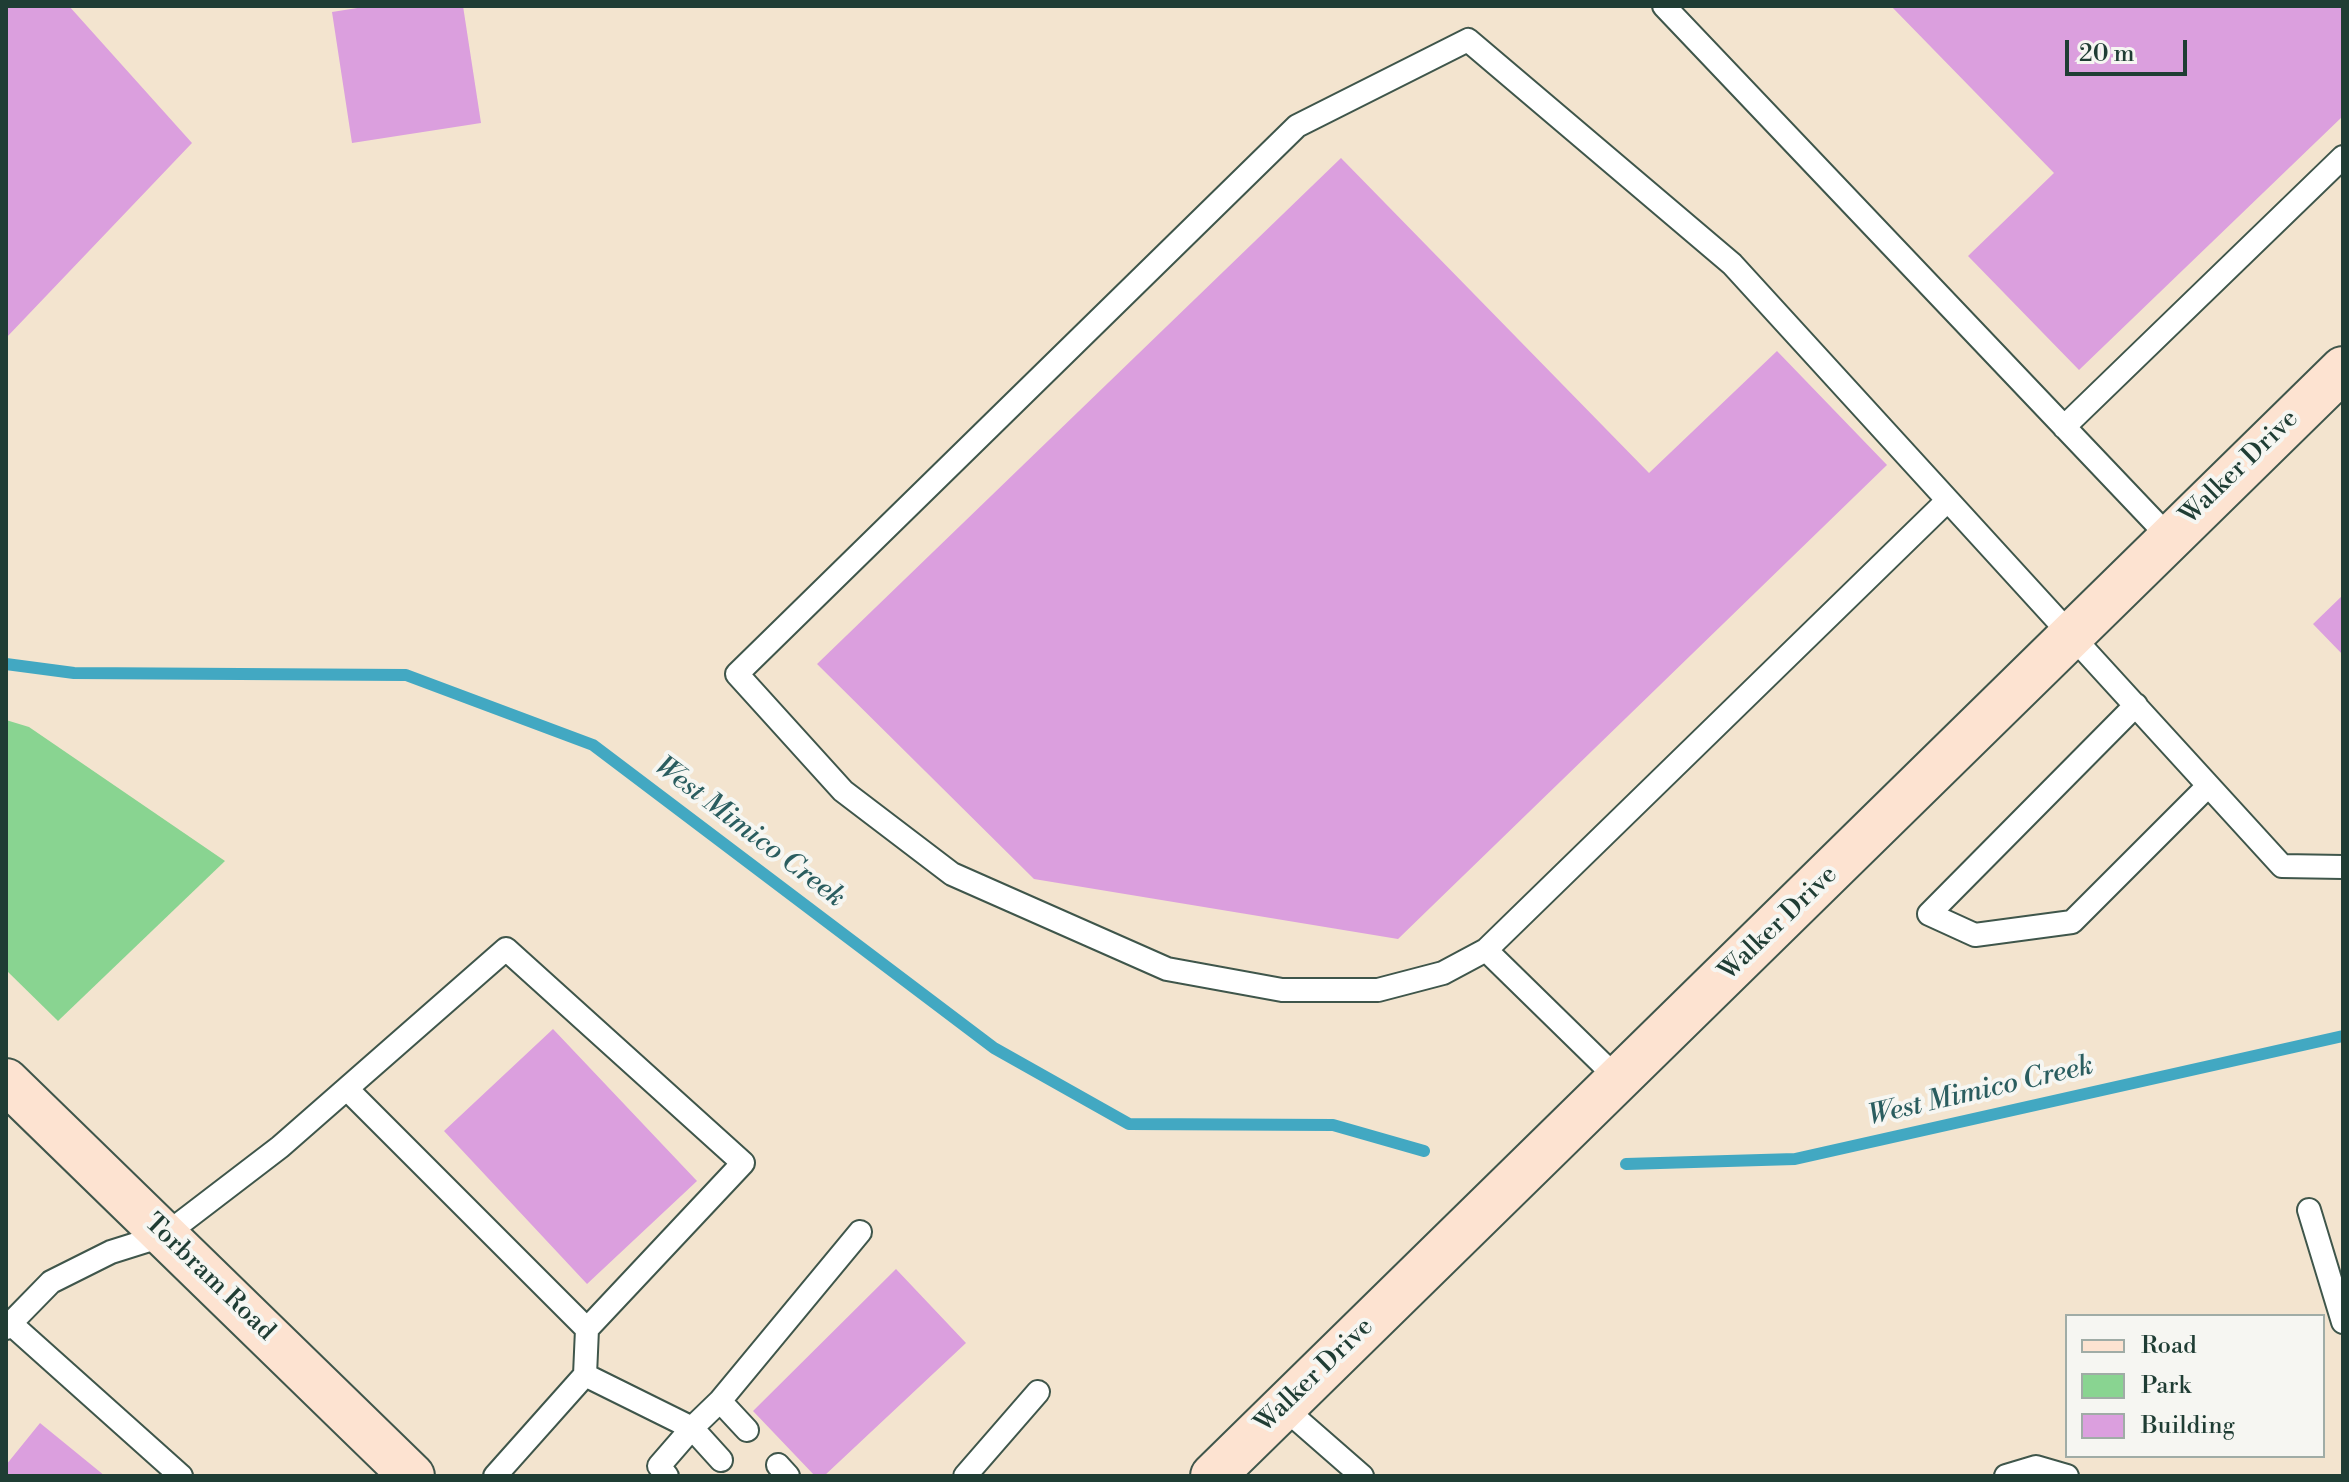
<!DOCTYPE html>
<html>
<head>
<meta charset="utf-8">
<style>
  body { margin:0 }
  #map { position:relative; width:2349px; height:1482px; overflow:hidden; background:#f3e4cf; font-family:"Libre Bodoni",serif }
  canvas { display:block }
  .frame { position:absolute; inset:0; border:8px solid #1f3d34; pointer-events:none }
  .legend { position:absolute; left:2065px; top:1314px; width:260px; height:144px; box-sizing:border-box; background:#f6f6f2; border:2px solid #a0aca6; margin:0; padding:10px 14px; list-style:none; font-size:24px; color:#1f3d34 }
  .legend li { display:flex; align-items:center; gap:16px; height:40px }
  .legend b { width:40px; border:2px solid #a0aca6 }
  .scale { position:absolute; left:2065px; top:40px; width:122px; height:36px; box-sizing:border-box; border:4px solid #1f3d34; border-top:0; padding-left:10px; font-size:24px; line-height:28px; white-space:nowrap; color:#1f3d34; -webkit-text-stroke:6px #f6f6f2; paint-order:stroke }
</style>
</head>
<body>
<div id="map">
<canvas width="2349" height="1482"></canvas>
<div class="frame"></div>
<ul class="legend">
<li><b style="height:10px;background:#fde3d1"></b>Road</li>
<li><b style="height:22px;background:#89d491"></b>Park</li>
<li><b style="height:22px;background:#db9fde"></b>Building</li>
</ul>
<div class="scale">20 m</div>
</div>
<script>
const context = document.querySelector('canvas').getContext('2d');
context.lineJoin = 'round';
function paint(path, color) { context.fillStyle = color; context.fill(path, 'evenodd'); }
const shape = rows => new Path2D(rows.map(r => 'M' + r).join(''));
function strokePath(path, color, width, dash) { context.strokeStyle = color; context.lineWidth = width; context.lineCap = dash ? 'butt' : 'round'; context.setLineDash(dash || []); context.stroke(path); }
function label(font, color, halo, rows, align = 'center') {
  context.font = font + ' "Libre Bodoni",serif'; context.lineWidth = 8; context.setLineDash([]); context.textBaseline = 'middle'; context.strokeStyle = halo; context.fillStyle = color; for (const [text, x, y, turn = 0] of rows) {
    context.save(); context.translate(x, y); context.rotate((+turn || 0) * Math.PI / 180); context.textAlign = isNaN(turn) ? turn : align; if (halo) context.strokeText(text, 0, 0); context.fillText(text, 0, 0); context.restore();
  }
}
paint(shape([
  [6,720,29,727,225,861,58,1021,6,970]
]), '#89d491');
strokePath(shape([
  [6,664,74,673,406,675,593,745,994,1048,1129,1124,1333,1125,1424,1151],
  [1626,1164,1795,1159,2343,1036]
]), '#42a8c2', 12);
paint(shape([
  [6,6,69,6,192,143,6,338],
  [370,6,463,6,481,123,352,143,332,12],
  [1891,6,2343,6,2343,116,2079,370,1968,256,2054,173],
  [1341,158,1649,473,1777,351,1887,465,1398,939,1034,879,817,664],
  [2343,595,2343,655,2313,624],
  [553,1029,697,1181,587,1284,444,1131],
  [896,1269,966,1343,824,1476,815,1476,753,1411],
  [40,1423,105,1476,6,1476,6,1465]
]), '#db9fde');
const lane = shape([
  [1664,6,2169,537],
  [2064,427,2343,157],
  [2136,705,1929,914,1975,935,2072,922,2208,786],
  [1486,950,1947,501],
  [1619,1080,1486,950,1443,973,1378,990,1282,990,1167,969,952,874,843,791,737,674,1297,126,1468,40,1732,264,2282,866,2343,867],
  [347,1089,587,1329],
  [2309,1210,2343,1322],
  [10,1323,181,1476],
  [6,1328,51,1282,111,1252,165,1235,280,1147,506,949,743,1163,587,1329,585,1375,495,1476],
  [585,1375,692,1428,720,1401,860,1232],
  [720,1401,747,1430],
  [1283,1407,1362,1476],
  [778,1465,788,1476],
  [667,1476,659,1466,692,1428,721,1460],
  [965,1476,1038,1392],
  [2006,1476,2036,1467,2067,1476]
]);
const secondary = shape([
  [6,1081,412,1476],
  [1213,1476,2343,369]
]);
strokePath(lane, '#3f564b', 26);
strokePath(secondary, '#3f564b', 48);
strokePath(lane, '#fff', 22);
strokePath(secondary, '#fde3d1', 44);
label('26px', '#1f3d34', '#f6f6f2', [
  ["Walker Drive",2240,468,-44],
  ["Walker Drive",1779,924,-44],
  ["Torbram Road",209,1278,44],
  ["Walker Drive",1315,1376,-44]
]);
label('italic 28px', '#2a5d5f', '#f6f6f2', [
  ["West Mimico Creek",749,833,37],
  ["West Mimico Creek",1981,1092,-13]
]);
</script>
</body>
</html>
